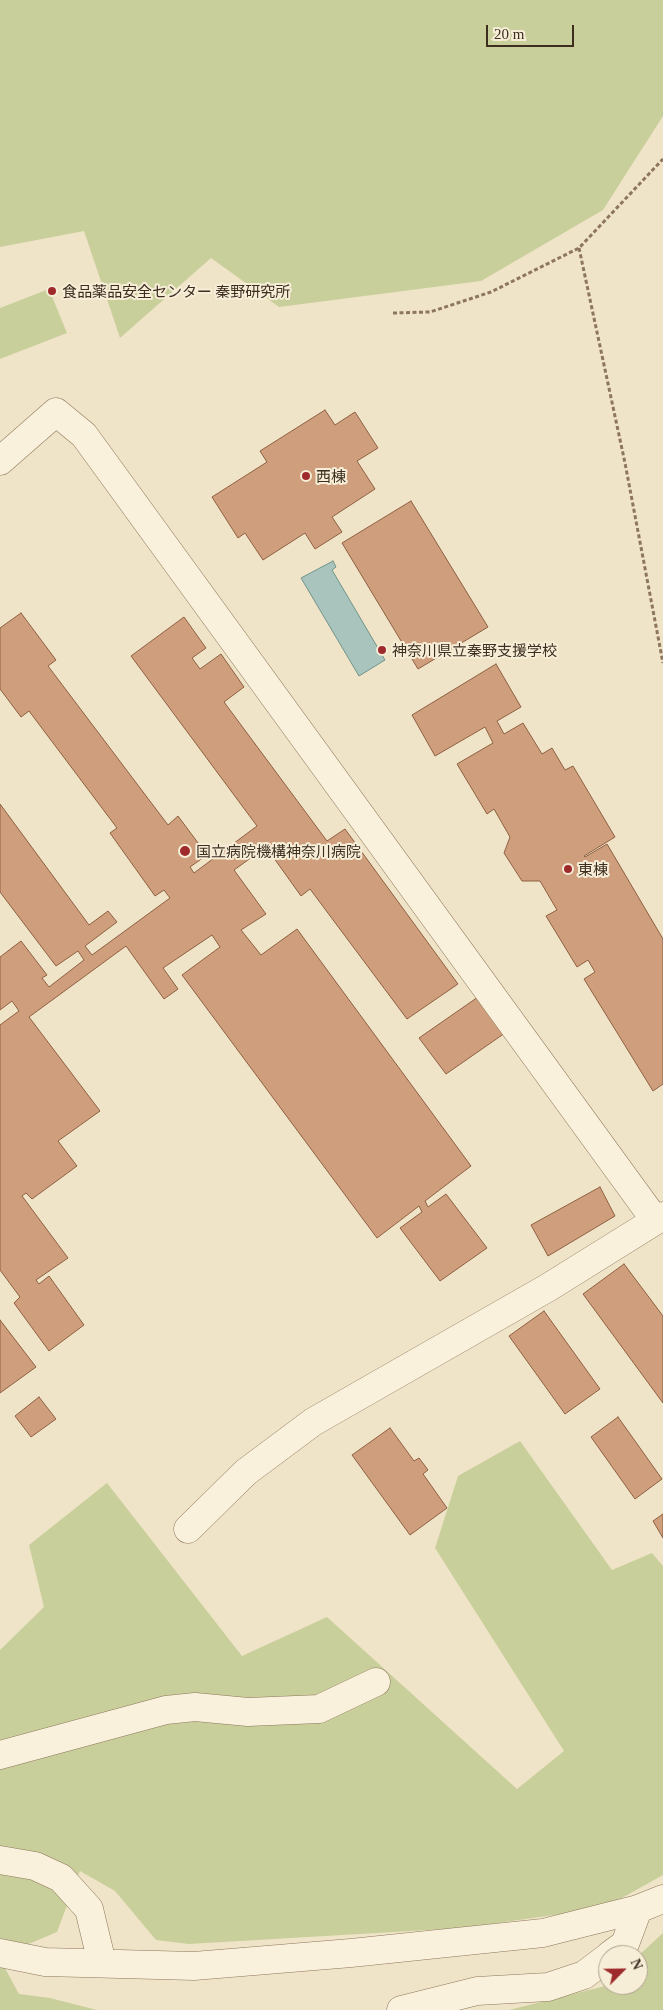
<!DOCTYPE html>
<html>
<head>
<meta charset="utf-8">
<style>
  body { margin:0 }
  #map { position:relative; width:663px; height:2010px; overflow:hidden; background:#f0e4c8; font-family:Georgia,serif }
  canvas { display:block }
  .north { position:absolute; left:598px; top:1945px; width:50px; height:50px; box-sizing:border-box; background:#f7eed8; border:1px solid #ada18e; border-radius:50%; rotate:67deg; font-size:14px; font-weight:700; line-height:20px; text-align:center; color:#3d2e20 }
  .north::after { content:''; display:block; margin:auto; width:18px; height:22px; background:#9e2a2b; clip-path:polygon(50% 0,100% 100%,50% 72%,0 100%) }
  .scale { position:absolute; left:486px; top:25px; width:88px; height:22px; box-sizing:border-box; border:2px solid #3d2e20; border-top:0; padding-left:6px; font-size:15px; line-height:18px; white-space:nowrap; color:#3d2e20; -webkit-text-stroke:4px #f7eed8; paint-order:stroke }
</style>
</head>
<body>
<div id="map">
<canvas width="663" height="2010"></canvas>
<div class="north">N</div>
<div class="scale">20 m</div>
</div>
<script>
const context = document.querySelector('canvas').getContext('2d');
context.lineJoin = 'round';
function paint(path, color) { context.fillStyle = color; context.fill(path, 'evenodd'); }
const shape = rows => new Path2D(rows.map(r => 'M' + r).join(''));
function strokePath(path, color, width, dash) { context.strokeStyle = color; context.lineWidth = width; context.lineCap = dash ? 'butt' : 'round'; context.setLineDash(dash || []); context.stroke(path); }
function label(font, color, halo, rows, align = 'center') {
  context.font = font + ' Georgia,"Noto Sans JP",serif'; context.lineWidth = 4; context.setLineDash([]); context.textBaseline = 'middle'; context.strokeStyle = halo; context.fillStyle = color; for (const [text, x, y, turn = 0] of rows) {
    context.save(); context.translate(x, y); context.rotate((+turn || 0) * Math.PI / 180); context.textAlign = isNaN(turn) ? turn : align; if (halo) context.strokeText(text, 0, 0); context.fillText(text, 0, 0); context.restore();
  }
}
paint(shape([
  [0,0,663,0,663,116,603,210,481,281,279,307,211,258,120,338,84,231,0,247],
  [49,289,67,333,0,359,0,308],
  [520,1441,612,1570,652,1553,663,1566,663,1875,604,1908,462,1928,189,1944,156,1940,115,1891,80,1871,57,1932,0,1956,0,1650,44,1607,29,1545,107,1483,242,1656,327,1617,517,1789,564,1751,435,1548,458,1476],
  [663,1933,663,2010,509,2010,609,1985,638,1985,638,1956],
  [0,1959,19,1994,50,1998,97,2010,0,2010]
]), '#c9cf9b');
const water = shape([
  [333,561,336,567,332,570,385,660,359,676,301,578,333,561]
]);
paint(water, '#a9c4bc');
strokePath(water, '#6f938a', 1);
const building = shape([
  [325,410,335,425,355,412,378,448,357,461,375,489,332,517,342,532,315,549,305,533,263,560,245,533,238,538,212,497,267,462,260,451,325,410],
  [411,501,488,627,418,669,342,543,411,501],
  [21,613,56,660,48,666,168,825,178,816,207,855,190,867,194,873,257,826,131,656,184,617,206,648,192,658,200,669,221,654,244,687,224,702,327,841,345,829,458,984,407,1019,310,889,301,896,266,847,234,870,266,914,241,930,261,955,297,929,471,1166,425,1201,428,1207,446,1194,487,1248,440,1281,400,1228,422,1212,419,1206,377,1238,182,975,220,947,212,935,163,968,178,989,164,999,126,946,29,1017,100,1111,58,1141,77,1166,32,1199,26,1193,22,1196,68,1258,36,1280,39,1284,49,1276,84,1325,49,1351,14,1303,20,1297,0,1270,0,1025,19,1011,12,1001,0,1010,0,957,21,941,47,975,42,978,49,987,84,960,78,951,56,966,0,892,0,804,89,925,108,911,117,922,85,946,92,955,170,898,164,890,155,896,110,833,117,828,29,711,21,717,0,689,0,628,21,613],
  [496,664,521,707,497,721,504,734,523,723,542,754,552,748,565,770,573,766,615,837,584,856,585,857,607,844,663,939,663,1084,653,1091,584,979,595,972,588,960,577,967,546,916,557,910,540,881,522,881,504,853,510,837,494,809,487,814,457,764,493,743,485,727,435,756,412,715,496,664],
  [478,997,505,1033,446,1074,419,1038,478,997],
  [600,1187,615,1216,548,1256,531,1225,600,1187],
  [624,1264,663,1316,663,1403,583,1294,624,1264],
  [544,1311,600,1389,565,1414,509,1336,544,1311],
  [0,1320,36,1367,0,1393,0,1320],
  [39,1397,56,1419,31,1437,15,1416,39,1397],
  [618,1417,662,1479,635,1499,591,1437,618,1417],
  [390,1428,414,1461,419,1458,428,1470,423,1474,447,1508,410,1535,352,1455,390,1428],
  [663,1514,663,1538,653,1521,663,1514]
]);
paint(building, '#cf9f7d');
strokePath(building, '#8d5f41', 1);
const minor = shape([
  [0,461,56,412,84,435,655,1220],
  [188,1529,246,1472,313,1422,549,1287,663,1216],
  [0,1755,166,1710,195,1707,248,1712,319,1709,376,1682],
  [0,1860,35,1866,61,1878,89,1909,102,1963],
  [0,1953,45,1962,194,1966,351,1953,543,1933,638,1909,663,1899],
  [610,1955,625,1944,638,1909],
  [401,2010,477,1991,548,1987,584,1975,608,1957]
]);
strokePath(minor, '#8d765c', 29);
strokePath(shape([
  [579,248,625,463,663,663],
  [393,313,430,312,491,292,579,248,663,159]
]), '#8d765c', 3, [4, 2.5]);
strokePath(minor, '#faf1dc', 28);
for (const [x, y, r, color] of [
  [52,291,5,"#9e2a2b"],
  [306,476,5,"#9e2a2b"],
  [382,650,5,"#9e2a2b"],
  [185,851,6,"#9e2a2b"],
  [568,869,5,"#9e2a2b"]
]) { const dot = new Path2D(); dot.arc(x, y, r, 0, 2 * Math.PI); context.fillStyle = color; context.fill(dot); strokePath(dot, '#f7eed8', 2); }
label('15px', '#3d2e20', '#f7eed8', [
  ["食品薬品安全センター 秦野研究所",62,291],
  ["西棟",316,476],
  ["神奈川県立秦野支援学校",392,650],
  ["国立病院機構神奈川病院",196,851],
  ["東棟",578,869]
], 'left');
</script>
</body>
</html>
